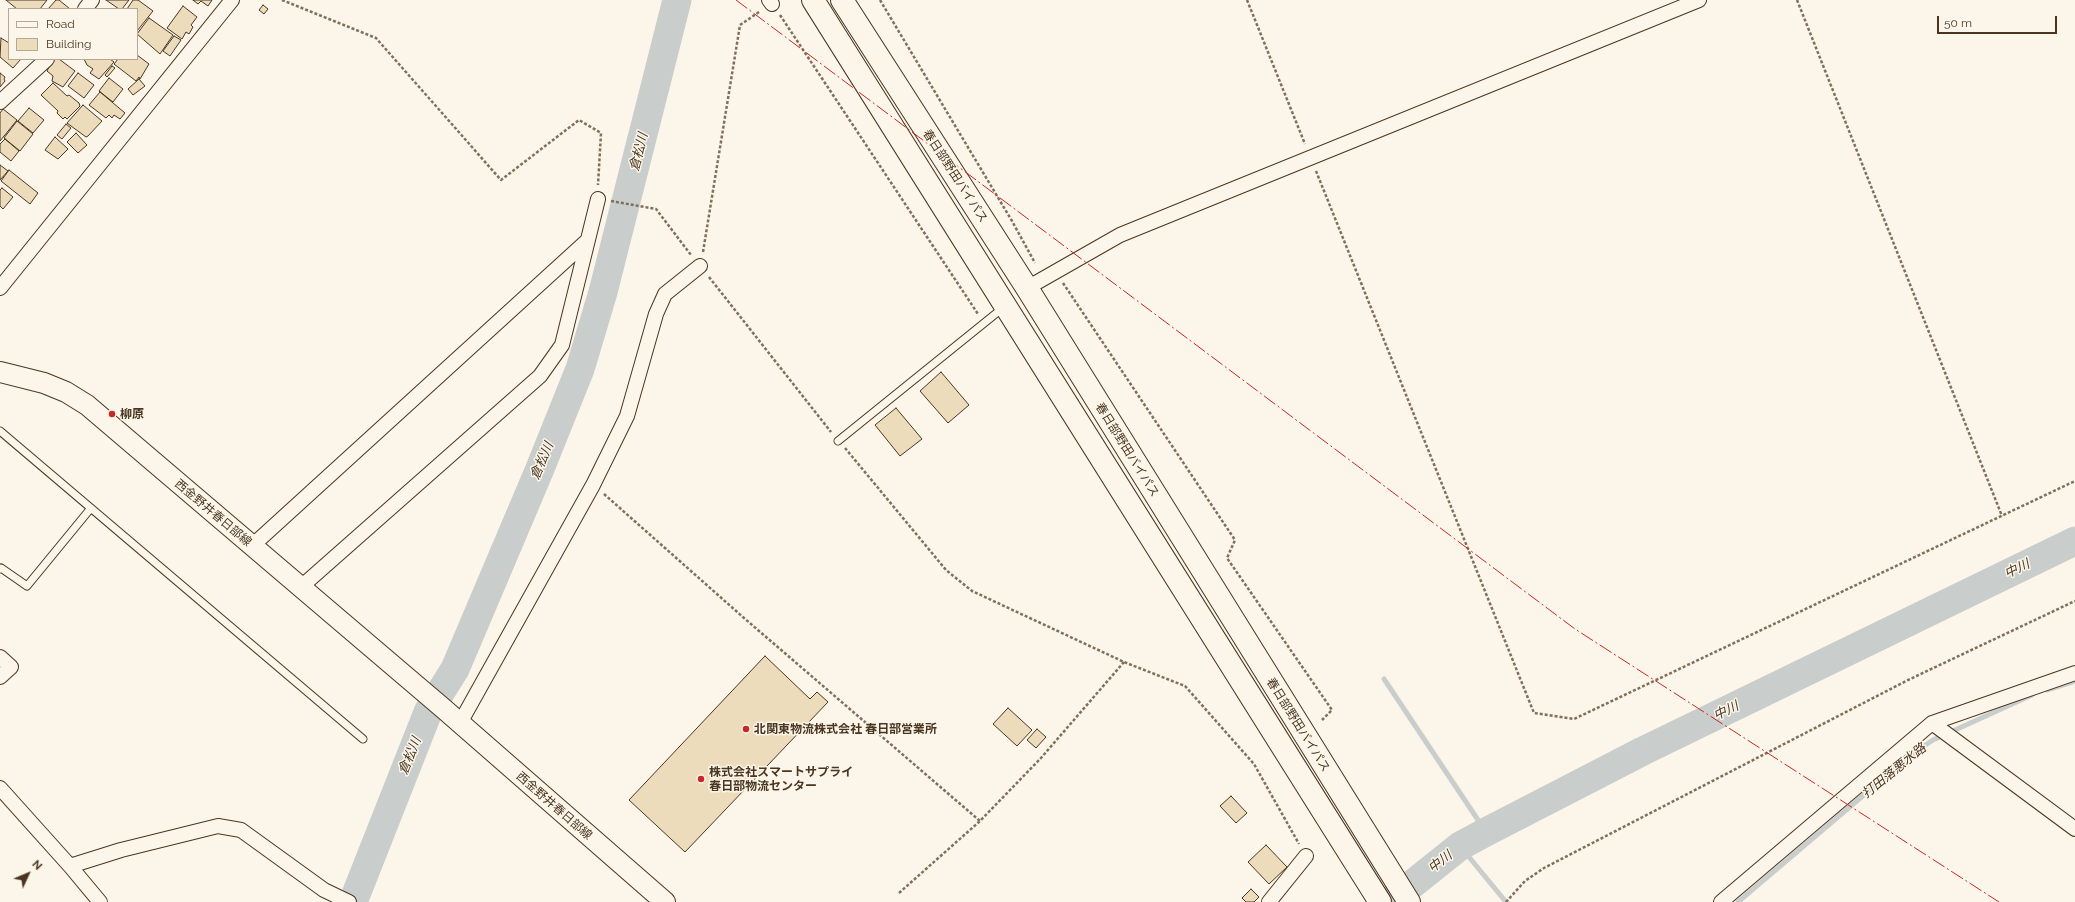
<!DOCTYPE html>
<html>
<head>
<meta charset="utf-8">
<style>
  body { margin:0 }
  #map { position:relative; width:2075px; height:902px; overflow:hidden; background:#fbf6e9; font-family:Raleway,sans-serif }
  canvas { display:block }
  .legend { position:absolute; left:8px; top:8px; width:130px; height:52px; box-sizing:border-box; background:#fbf6e9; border:1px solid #b4a999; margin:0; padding:5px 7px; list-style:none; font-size:12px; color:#4a3520 }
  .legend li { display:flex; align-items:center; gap:8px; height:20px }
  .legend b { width:20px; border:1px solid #b4a999 }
  .north { position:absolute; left:8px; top:854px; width:40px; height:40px; -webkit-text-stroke:3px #fbf6e9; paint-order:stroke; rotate:46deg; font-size:11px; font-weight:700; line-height:16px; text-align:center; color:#4a3520 }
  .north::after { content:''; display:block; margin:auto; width:14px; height:18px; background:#4a3520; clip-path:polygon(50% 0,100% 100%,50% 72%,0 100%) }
  .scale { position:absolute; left:1937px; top:16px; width:120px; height:18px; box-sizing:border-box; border:2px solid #4a3520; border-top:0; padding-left:5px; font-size:12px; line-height:14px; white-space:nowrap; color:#4a3520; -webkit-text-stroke:3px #fbf6e9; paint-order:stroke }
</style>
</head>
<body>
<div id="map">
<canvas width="2075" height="902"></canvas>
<ul class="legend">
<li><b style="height:5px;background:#fbf6e9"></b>Road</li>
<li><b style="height:11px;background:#ecdcbc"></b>Building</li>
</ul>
<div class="north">N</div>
<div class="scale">50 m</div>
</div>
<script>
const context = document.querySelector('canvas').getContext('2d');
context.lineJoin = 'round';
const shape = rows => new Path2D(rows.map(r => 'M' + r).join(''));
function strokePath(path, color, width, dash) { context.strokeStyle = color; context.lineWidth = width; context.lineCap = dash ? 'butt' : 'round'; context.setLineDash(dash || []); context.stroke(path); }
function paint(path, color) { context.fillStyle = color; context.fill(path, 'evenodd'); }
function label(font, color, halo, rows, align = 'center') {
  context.font = font + ' Raleway,"Noto Sans JP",sans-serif'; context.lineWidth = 3; context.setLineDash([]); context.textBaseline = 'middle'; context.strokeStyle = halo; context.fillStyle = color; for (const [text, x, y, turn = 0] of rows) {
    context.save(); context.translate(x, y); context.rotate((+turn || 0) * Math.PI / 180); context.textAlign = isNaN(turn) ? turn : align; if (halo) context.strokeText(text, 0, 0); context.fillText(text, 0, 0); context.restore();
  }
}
strokePath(shape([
  [1384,679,1486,832],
  [2047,690,2075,681],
  [1460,846,1506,902],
  [1738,902,1912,754,1933,740,2032,695]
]), '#c9cecd', 5);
strokePath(shape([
  [353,902,428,712,455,669,539,471,580,369,603,292,677,0],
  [1390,902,1460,846,1486,832,1643,751,2075,541]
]), '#c9cecd', 29);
const building = shape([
  [6,0,47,0,40,9,17,9,6,0],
  [56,0,59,0,70,9,48,9,56,0],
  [106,0,129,0,122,9,119,9,106,0],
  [133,0,138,0,153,11,137,31,137,9,127,9,133,0],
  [193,0,212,0,208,6,201,1,198,4,193,0],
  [263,5,268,9,264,14,259,10,263,5],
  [183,6,197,17,191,25,193,27,189,34,186,32,182,39,167,28,183,6],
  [149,18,173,35,160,54,137,34,149,18],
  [174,36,181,40,170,56,163,51,174,36],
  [1,38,9,43,9,59,21,59,13,68,0,57,1,38],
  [137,55,149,64,140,79,139,77,136,81,114,64,118,59,137,59,137,55],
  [53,59,59,59,75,71,63,87,52,81,53,76,47,71,53,59],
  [84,59,110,59,114,62,99,79,90,73,93,69,87,65,84,59],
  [112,66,115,68,107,77,105,75,112,66],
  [0,73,5,77,4,79,5,81,0,87,0,73],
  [78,73,94,85,84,98,68,86,78,73],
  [109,78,123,89,113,102,99,91,109,78],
  [139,79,145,86,133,95,128,89,139,79],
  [53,83,67,96,69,95,79,103,80,106,67,119,65,117,63,119,57,113,58,111,41,95,53,83],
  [100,92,125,113,120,119,114,115,112,118,109,115,106,118,89,105,100,92],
  [83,105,102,121,88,136,86,137,67,123,83,105],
  [29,108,44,120,33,133,18,121,29,108],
  [3,109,17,120,0,141,0,113,3,109],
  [17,121,33,134,20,151,4,138,17,121],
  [66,124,71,128,62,139,57,135,66,124],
  [76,133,87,145,78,153,67,142,76,133],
  [55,137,68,149,58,159,45,150,55,137],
  [5,139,19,151,11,161,0,152,0,144,5,139],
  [0,165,8,171,0,180,0,165],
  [9,170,38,193,30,204,1,181,9,170],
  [2,188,13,197,3,209,0,206,0,190,2,188],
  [941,372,969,405,948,423,920,391,941,372],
  [896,408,922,439,900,456,875,425,896,408],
  [765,656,810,699,817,692,828,702,685,852,629,800,765,656],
  [1008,708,1032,730,1017,746,993,724,1008,708],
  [1037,729,1046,737,1036,748,1027,740,1037,729],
  [1231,796,1247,813,1236,823,1220,806,1231,796],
  [1266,845,1287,867,1269,884,1248,862,1266,845],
  [1251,889,1259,897,1254,902,1246,902,1242,898,1251,889]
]);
paint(building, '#ecdcbc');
strokePath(building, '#4a3520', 1);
const lane = shape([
  [0,431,363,739],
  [838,441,1004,307],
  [0,569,1,568,27,586,91,508]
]);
const street = shape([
  [769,0,772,4],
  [85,9,92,0],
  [0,102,47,59],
  [0,288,232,0],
  [1027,288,1120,235,1699,0],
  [252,546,588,240],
  [301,587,540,376,562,345,598,199],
  [0,657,11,667,0,677],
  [460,723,593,485,627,416,656,314,665,294,700,266],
  [1932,723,2075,829],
  [0,788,70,866,121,850,218,826,241,830,324,890,349,902],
  [70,866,100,902],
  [1269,902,1306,856],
  [1721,902,1932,723,2075,673]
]);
const secondary = shape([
  [0,372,44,383,66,392,87,405,444,709,665,902]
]);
const highway = shape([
  [813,0,1380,902],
  [842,0,1027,288,1409,902]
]);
strokePath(lane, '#4a3520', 9);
strokePath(street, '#4a3520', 16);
strokePath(secondary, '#4a3520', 22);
strokePath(highway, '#4a3520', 24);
strokePath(shape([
  [282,0,376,38,501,180,579,120,601,133,598,185],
  [880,0,1012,221,1035,263],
  [1247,0,1305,144],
  [1797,0,2002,516],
  [780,15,978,314],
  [1316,171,1534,713,1574,719,2075,481],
  [611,201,656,209,691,255],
  [703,252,740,25,759,12],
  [709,277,831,432],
  [1063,283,1235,540,1227,558,1332,710,1322,720],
  [845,448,946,570,972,591,1124,662,1185,686,1254,764,1299,844],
  [604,494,744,618,980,821],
  [899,893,980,821,1041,758,1124,662],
  [1506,902,1525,881,1544,868,1908,680,2075,601]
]), '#7f6f5c', 2.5, [3, 2]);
strokePath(lane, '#fbf6e9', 7);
strokePath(street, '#fbf6e9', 14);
strokePath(secondary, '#fbf6e9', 20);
strokePath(highway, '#fbf6e9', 22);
strokePath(shape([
  [736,0,1575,629,1999,902]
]), '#c62828', 1, [14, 3, 2, 3]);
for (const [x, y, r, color] of [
  [112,414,4,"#c62828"],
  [746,729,4,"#c62828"],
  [701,779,4,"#c62828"]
]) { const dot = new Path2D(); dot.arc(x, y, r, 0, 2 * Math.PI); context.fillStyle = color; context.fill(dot); strokePath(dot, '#fbf6e9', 1.5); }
label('12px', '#4a3520', '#fbf6e9', [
  ["春日部野田バイパス",955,176,57],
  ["春日部野田バイパス",1127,450,58],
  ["西金野井春日部線",213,513,40],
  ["春日部野田バイパス",1298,725,58],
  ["西金野井春日部線",554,806,41]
]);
label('bold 12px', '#4a3520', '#fbf6e9', [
  ["柳原",120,414],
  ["北関東物流株式会社 春日部営業所",754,729],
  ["株式会社スマートサプライ",709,772],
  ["春日部物流センター",709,786]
], 'left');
label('italic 13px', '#4a3520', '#fbf6e9', [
  ["倉松川",639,152,-76],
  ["倉松川",542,461,-67],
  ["中川",2017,569,-26],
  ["中川",1726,711,-26],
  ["倉松川",410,756,-68],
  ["打田落悪水路",1894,771,-39],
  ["中川",1440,862,-38]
]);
</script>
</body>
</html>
